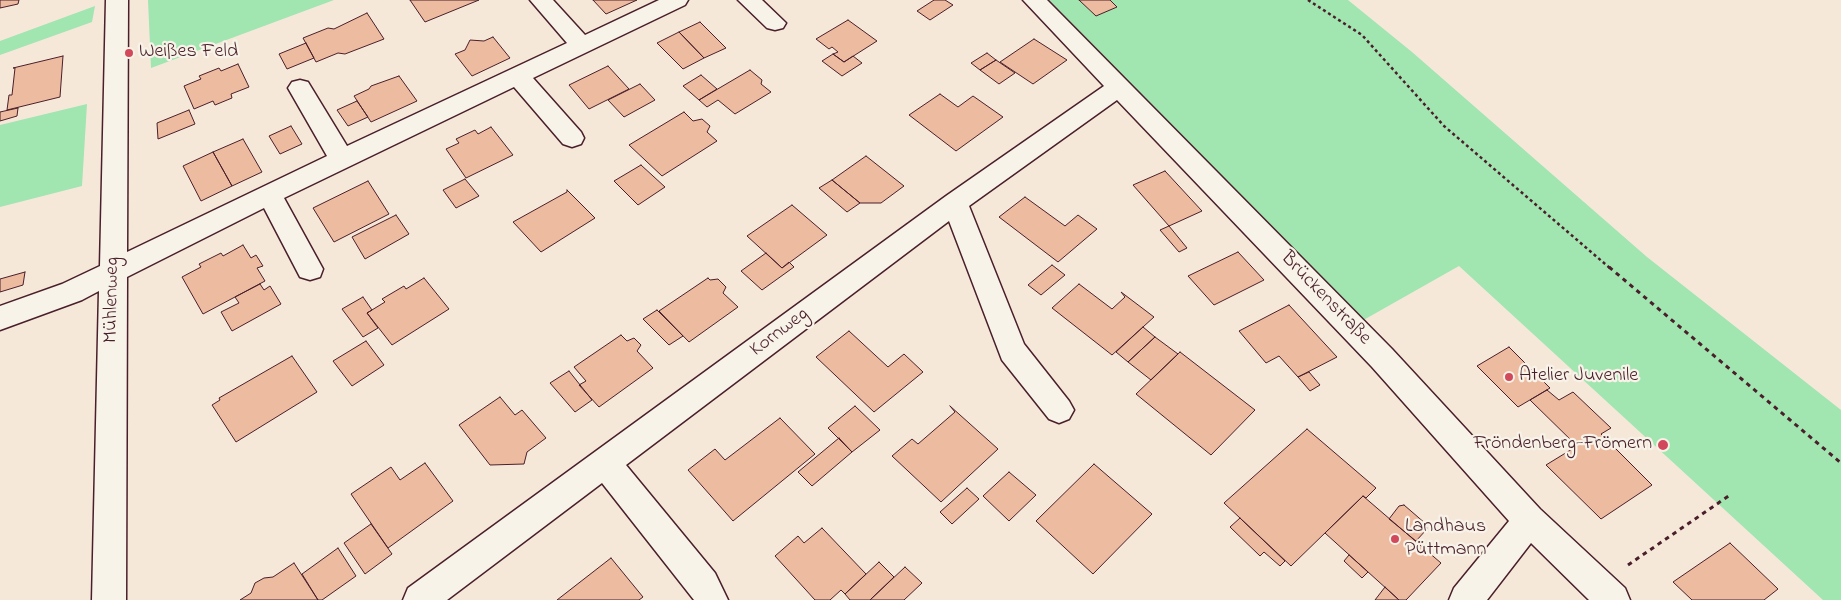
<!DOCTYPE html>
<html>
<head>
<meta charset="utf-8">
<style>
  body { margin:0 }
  canvas { display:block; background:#f5e8d9 }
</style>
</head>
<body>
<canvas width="1841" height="600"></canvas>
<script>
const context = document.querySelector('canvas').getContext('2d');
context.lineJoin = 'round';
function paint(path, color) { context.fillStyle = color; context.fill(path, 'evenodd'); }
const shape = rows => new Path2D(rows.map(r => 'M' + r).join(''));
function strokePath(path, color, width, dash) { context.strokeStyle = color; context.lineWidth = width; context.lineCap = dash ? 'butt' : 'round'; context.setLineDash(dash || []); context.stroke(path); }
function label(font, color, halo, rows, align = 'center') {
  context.font = font + ' "Indie Flower",sans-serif'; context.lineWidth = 4.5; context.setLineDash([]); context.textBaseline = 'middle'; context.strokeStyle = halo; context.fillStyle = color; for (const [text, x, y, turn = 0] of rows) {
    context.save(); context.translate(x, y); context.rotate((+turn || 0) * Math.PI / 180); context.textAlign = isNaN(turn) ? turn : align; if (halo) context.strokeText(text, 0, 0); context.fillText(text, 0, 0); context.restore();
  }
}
paint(shape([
  [148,0,334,0,151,68],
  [1040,0,1348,0,1412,52,1647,257,1841,410,1841,600,1823,600,1459,266,1360,322],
  [95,6,92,22,0,55,0,41],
  [87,104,82,186,0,207,0,125]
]), '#a1e5b0');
const building = shape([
  [0,0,19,0,18,4,0,8,0,0],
  [410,0,479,0,425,22,410,0],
  [593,0,637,0,606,14,593,0],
  [934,0,945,0,953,5,930,20,917,11,934,0],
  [1079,0,1110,0,1117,7,1096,16,1079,0],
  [367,13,384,39,345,54,338,53,316,62,303,38,328,28,334,29,367,13],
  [848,20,877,41,844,62,833,54,838,52,832,47,829,49,816,39,848,20],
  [700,22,726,48,704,58,679,32,700,22],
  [679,32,704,58,683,69,657,43,679,32],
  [493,37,510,58,472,76,455,54,465,50,470,40,484,41,493,37],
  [1034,39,1067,60,1033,84,1000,62,1034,39],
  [306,43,314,58,287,69,279,54,306,43],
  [987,53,996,60,980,70,971,63,987,53],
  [833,54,844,62,853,56,862,63,842,76,822,61,833,54],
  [63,56,60,97,7,110,9,95,12,95,15,68,13,68,63,56],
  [996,60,1015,73,999,84,980,70,996,60],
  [238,64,249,87,231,94,232,98,215,105,213,101,194,109,184,86,201,79,199,76,219,68,221,71,238,64],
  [608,66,629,89,589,109,569,85,608,66],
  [750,70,762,80,761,84,771,92,735,114,718,100,707,107,699,100,750,70],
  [701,75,717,89,699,100,683,86,701,75],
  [399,76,417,101,371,122,354,96,369,89,371,86,399,76],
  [640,84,655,100,624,117,608,100,640,84],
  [940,94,958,107,973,96,1003,117,956,151,909,115,940,94],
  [357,101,368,117,348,126,337,110,357,101],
  [18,108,17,116,0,121,0,112,18,108],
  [189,110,195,124,158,139,157,123,189,110],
  [684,112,693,121,702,119,710,126,707,132,717,141,662,176,629,145,684,112],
  [291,126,302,144,280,154,269,136,291,126],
  [491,127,513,155,466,178,446,149,459,143,456,139,475,130,478,134,491,127],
  [243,139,262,172,232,186,213,152,243,139],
  [213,152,232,186,201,201,183,166,213,152],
  [866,156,904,186,881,203,860,203,832,180,866,156],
  [641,165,665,187,638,205,614,181,641,165],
  [1165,171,1202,211,1169,226,1133,185,1165,171],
  [465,179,479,196,456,208,443,190,465,179],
  [832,180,860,203,847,212,819,188,832,180],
  [368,181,389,214,334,242,313,208,368,181],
  [567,190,595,218,541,252,513,222,567,192,567,190],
  [1025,197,1065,226,1078,215,1097,229,1058,262,999,217,1025,197],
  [792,205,827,235,782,268,747,236,792,205],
  [396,215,409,234,365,259,352,237,396,215],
  [1169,226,1187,248,1179,252,1160,230,1169,226],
  [243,245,251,258,256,255,263,266,257,268,265,281,203,314,182,277,201,267,199,264,221,253,223,256,243,245],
  [1238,252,1264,280,1214,305,1188,276,1238,252],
  [766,253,782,268,789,262,794,267,762,290,741,271,766,253],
  [1052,265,1065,275,1041,295,1028,285,1052,265],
  [25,272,23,285,0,292,0,279,25,272],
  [424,278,449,309,392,345,367,313,385,302,382,299,404,286,406,289,424,278],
  [708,278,710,280,718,279,726,287,723,293,738,307,689,342,659,311,708,278],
  [260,284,264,290,270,286,281,304,232,331,221,312,239,303,235,297,260,284],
  [1079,284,1112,309,1125,297,1121,292,1154,317,1112,355,1052,308,1079,284],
  [363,297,372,310,367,313,378,328,363,337,342,309,363,297],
  [1289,305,1337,357,1298,377,1279,356,1266,363,1239,331,1289,305],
  [657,310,683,336,669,345,643,319,657,310],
  [1143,327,1155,337,1128,362,1116,352,1143,327],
  [849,331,888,367,904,354,923,372,874,412,816,357,849,331],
  [621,335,627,341,634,338,641,345,637,351,653,368,599,407,579,385,586,381,574,367,621,335],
  [1155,337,1178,354,1151,380,1128,362,1155,337],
  [366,341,384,365,352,386,333,361,366,341],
  [1509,347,1550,388,1518,407,1477,366,1509,347],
  [1180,352,1255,410,1211,455,1136,394,1180,352],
  [292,356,317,392,236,442,212,405,220,400,219,398,292,356],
  [569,371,592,400,575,412,550,383,569,371],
  [1309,372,1320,385,1310,391,1298,377,1309,372],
  [1547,390,1559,400,1573,392,1611,428,1601,434,1652,485,1601,519,1546,465,1577,446,1530,400,1547,390],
  [500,397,515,415,522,410,546,438,527,452,524,464,490,465,459,425,500,397],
  [855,406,880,430,852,452,828,428,855,406],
  [950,406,998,449,941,502,892,456,912,439,918,444,955,412,950,406],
  [780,418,815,454,733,521,688,470,715,449,725,460,780,418],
  [1307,429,1376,488,1366,498,1363,496,1291,566,1224,503,1307,429],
  [839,438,852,452,812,486,798,472,839,438],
  [425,463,453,501,388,548,351,494,391,467,400,480,425,463],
  [1094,464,1152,514,1093,574,1036,521,1094,464],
  [1009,472,1036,495,1009,521,983,496,1009,472],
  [967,488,979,499,952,524,940,512,967,488],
  [1363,496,1441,563,1406,600,1399,600,1325,533,1363,496],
  [1404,505,1426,524,1427,529,1416,541,1389,519,1399,506,1404,505],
  [1240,518,1285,561,1280,566,1264,552,1260,556,1230,527,1240,518],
  [371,524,392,554,365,574,344,543,371,524],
  [822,528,866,574,845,594,841,590,830,600,815,600,775,556,798,536,804,543,822,528],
  [1730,543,1778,589,1764,600,1692,600,1673,582,1730,543],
  [338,548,356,576,322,600,318,600,302,574,338,548],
  [1349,555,1368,572,1362,578,1344,561,1349,555],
  [611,558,643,597,639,600,557,600,611,558],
  [879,562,894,577,870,600,850,600,845,594,879,562],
  [294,563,318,600,240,600,251,593,255,583,264,578,273,577,294,563],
  [905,567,922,583,904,600,870,600,905,567],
  [1385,587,1399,600,1375,600,1385,587]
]);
paint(building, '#edbb9f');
strokePath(building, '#4a1f2b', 1);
const minor = shape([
  [106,0,128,0,127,252,327,156,288,88,292,82,300,80,308,82,347,146,567,43,530,0,553,0,585,35,659,0,688,0,685,5,533,78,581,132,584,138,581,144,572,147,563,144,514,87,284,198,323,269,320,277,310,280,300,277,264,208,127,277,126,600,92,600,99,291,82,300,0,330,0,306,62,284,100,266,106,0],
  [738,0,762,0,786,23,783,28,775,30,767,28,738,0],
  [1023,0,1047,0,1392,349,1540,509,1625,588,1630,600,1589,600,1531,543,1487,600,1449,600,1454,588,1509,521,1372,367,1117,100,969,206,1024,344,1069,401,1074,410,1069,419,1059,423,1049,419,1002,360,949,221,626,465,715,573,728,600,694,600,602,483,447,600,403,600,408,588,946,196,1104,86,1023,0]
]);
strokePath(minor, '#4a1f2b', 3);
strokePath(shape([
  [1308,0,1362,35,1444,126,1611,269]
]), '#4a1f2b', 2.5, [3, 3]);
strokePath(shape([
  [1609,267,1841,463],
  [1628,565,1730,495]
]), '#4a1f2b', 3, [4.5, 4.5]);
paint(minor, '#f7f3e8');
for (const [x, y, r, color] of [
  [129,53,5,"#d1495b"],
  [1509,377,5,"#d1495b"],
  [1663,445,6,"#d1495b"],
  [1395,539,5,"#d1495b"]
]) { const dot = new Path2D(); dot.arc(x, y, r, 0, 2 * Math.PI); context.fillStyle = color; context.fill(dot); strokePath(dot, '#f7f3e8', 2); }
label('20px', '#4a1f2b', '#f7f3e8', [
  ["Weißes Feld",139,53],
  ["Atelier Juvenile",1519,377],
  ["Fröndenberg-Frömern",1652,445,"right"],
  ["Landhaus",1405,528],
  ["Püttmann",1405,551]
], 'left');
label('20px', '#4a1f2b', '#f7f3e8', [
  ["Brückenstraße",1325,299,46],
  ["Mühlenweg",113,300,-89],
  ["Kornweg",780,333,-37]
]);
</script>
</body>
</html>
